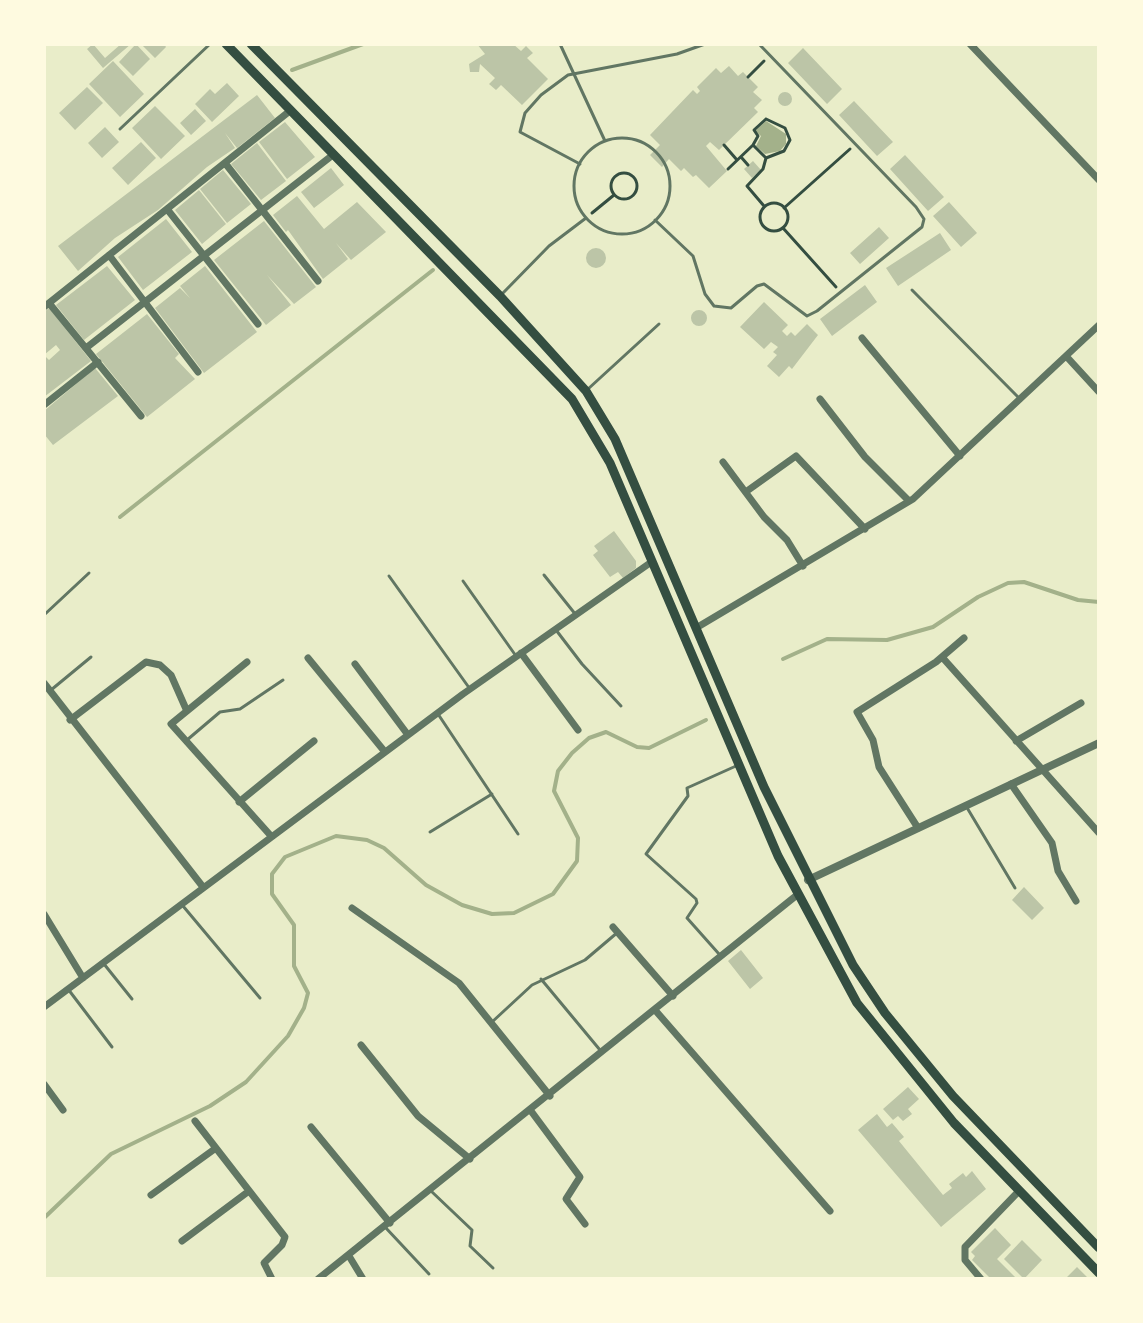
<!DOCTYPE html>
<html>
<head>
<meta charset="utf-8">
<style>
  body { margin:0 }
  #map { position:relative; width:1143px; height:1323px; overflow:hidden; background:#e9edc9; font-family:Figtree,sans-serif }
  canvas { display:block }
  .frame { position:absolute; inset:0; border:46px solid #fefae0; pointer-events:none }
</style>
</head>
<body>
<div id="map">
<canvas width="1143" height="1323"></canvas>
<div class="frame"></div>
</div>
<script>
const context = document.querySelector('canvas').getContext('2d');
context.lineJoin = 'round';
function paint(path, color) { context.fillStyle = color; context.fill(path, 'evenodd'); }
const shape = rows => new Path2D(rows.map(r => 'M' + r).join(''));
function strokePath(path, color, width, dash) { context.strokeStyle = color; context.lineWidth = width; context.lineCap = dash ? 'butt' : 'round'; context.setLineDash(dash || []); context.stroke(path); }
paint(shape([
  [766,121,786,134,786,144,780,151,765,154,756,146,761,136,755,131]
]), '#a3b18a');
strokePath(shape([
  [292,70,363,44],
  [120,517,433,270],
  [783,659,827,639,887,640,933,627,978,597,1008,583,1024,582,1078,600,1099,602],
  [44,1218,111,1154,210,1106,246,1082,288,1036,304,1008,308,993,294,966,294,925,272,894,272,874,285,857,336,836,367,840,384,848,426,885,462,905,492,914,514,913,553,894,577,861,578,838,554,791,558,771,572,753,589,738,606,732,637,747,649,748,706,720]
]), '#a3b18a', 4);
paint(shape([
  [93,44,105,58,121,44,131,44,103,68,87,49],
  [136,44,150,59,133,76,119,62],
  [141,44,164,44,166,47,155,58],
  [477,44,513,44,521,51,526,46,533,53,527,58,548,79,522,105,501,85,496,90,489,84,495,78,480,64,479,72,470,72,469,64,485,54],
  [803,48,842,89,827,104,788,63],
  [113,61,144,94,120,117,89,84],
  [729,66,738,76,743,72,758,87,753,92,762,100,754,108,758,112,719,150,710,142,706,146,727,171,709,188,696,175,693,177,684,168,681,171,669,159,662,167,650,155,660,145,650,135,693,90,697,94,700,91,697,87,716,68,721,73],
  [227,83,239,96,212,122,195,104,210,89,215,94],
  [87,87,103,103,75,130,59,113],
  '778 99a7 7 0 1 1 14 0a7 7 0 1 1-14 0Z',
  [257,95,275,118,237,148,225,133,235,148,207,167,158,210,115,238,78,271,58,246],
  [854,101,893,142,877,156,839,115],
  [155,106,185,136,161,159,132,128],
  [195,109,206,121,191,135,180,123],
  [285,122,315,157,287,179,259,142],
  [105,127,119,142,102,158,88,143],
  [141,142,156,158,128,185,112,168],
  [257,143,286,181,261,200,231,164],
  [905,155,944,197,928,211,890,169],
  [753,161,761,170,752,178,744,169],
  [331,168,344,185,314,208,301,192],
  [223,170,251,204,227,223,200,189],
  [199,190,226,224,202,244,175,210],
  [297,196,324,229,357,202,386,232,351,260,336,243,348,259,323,279,288,230,286,232,273,215],
  [949,202,977,233,961,247,933,216],
  [166,219,192,252,143,290,118,257],
  [264,221,316,287,294,304,267,275,291,305,266,325,214,260],
  [879,227,889,238,860,264,850,253],
  [940,233,951,250,898,286,886,268],
  '586 258a10 10 0 1 1 20 0a10 10 0 1 1-20 0Z',
  [107,266,135,300,84,340,56,305],
  [205,266,257,332,204,373,155,308,180,288,190,298,180,286],
  [865,285,877,302,832,336,820,319],
  [764,302,788,325,782,331,787,336,791,332,795,336,807,324,818,335,792,369,789,366,779,377,767,366,777,355,773,352,778,347,771,342,764,349,740,327],
  [49,308,91,361,44,397,44,312],
  [56,345,60,350,49,360,44,355],
  '691 318a8 8 0 1 1 16 0a8 8 0 1 1-16 0Z',
  [147,314,179,354,175,358,195,379,147,417,96,354],
  [95,368,118,396,53,445,44,434,44,411],
  [614,531,636,561,636,568,623,578,618,572,610,577,593,555,598,551,594,546],
  [1024,887,1044,908,1032,920,1012,900],
  [741,950,763,978,750,989,728,961],
  [908,1087,919,1099,908,1109,912,1114,903,1121,898,1116,893,1120,883,1109],
  [877,1114,887,1127,892,1123,904,1137,899,1141,943,1195,952,1188,949,1184,963,1173,966,1177,972,1171,986,1189,941,1227,858,1130],
  [995,1228,1011,1245,997,1259,1017,1279,991,1279,972,1260,975,1256,971,1252],
  [1022,1240,1042,1260,1024,1279,1004,1259],
  [1077,1267,1089,1279,1065,1279]
]), '#bcc5a7');
strokePath(shape([
  [748,77,764,61],
  [766,119,785,128,790,140,784,151,766,158,753,145,758,136,754,130,766,119],
  [724,145,737,160],
  [741,157,748,165],
  [728,169,753,145],
  '611 186a13 13 0 1 1 26 0a13 13 0 1 1-26 0Z',
  '760 217a14 14 0 1 1 28 0a14 14 0 1 1-28 0Z',
  [764,206,747,186,763,169,766,158],
  [784,208,850,149],
  [592,213,614,195],
  [783,228,836,287]
]), '#344e41', 3);
strokePath(shape([
  [560,44,605,141],
  [120,129,210,44],
  '574 186a48 48 0 1 1 96 0a48 48 0 1 1-96 0Z',
  [580,164,520,132,525,113,541,95,568,75,677,54,705,44],
  [655,220,693,256,705,294,714,306,731,308,757,286,764,284,807,316,817,311,922,227,924,219,916,207,759,44],
  [912,290,1018,397],
  [503,293,549,246,586,218],
  [588,389,659,324],
  [544,575,576,615],
  [389,576,470,689],
  [463,581,516,656],
  [44,615,89,573],
  [556,630,582,664,621,706],
  [51,690,91,657],
  [438,714,518,834],
  [187,740,220,712,240,709,283,680],
  [966,806,1015,888],
  [430,832,492,794],
  [183,906,260,998],
  [719,954,687,918,697,903,696,899,646,854,688,796,687,788,736,766],
  [104,964,132,999],
  [541,979,600,1050],
  [68,989,112,1047],
  [492,1022,532,985,585,960,618,932],
  [431,1191,472,1230,470,1246,493,1268],
  [385,1227,429,1274]
]), '#617663', 3);
strokePath(shape([
  [970,44,1099,180],
  [225,163,318,281],
  [167,209,258,324],
  [109,255,198,372],
  [49,303,141,416],
  [44,307,291,110],
  [862,338,960,456],
  [86,348,334,154],
  [1066,356,1099,392],
  [820,399,865,457,909,501],
  [44,405,98,362],
  [723,462,764,517,787,540,803,566],
  [747,491,796,456,865,529],
  [696,628,913,499,1099,325],
  [521,653,578,730],
  [942,657,1099,833],
  [308,658,385,752],
  [247,662,171,724,271,836],
  [355,664,408,735],
  [44,683,203,887],
  [70,720,146,662,160,665,171,675,186,709],
  [1016,741,1081,703],
  [1011,784,1052,843,1058,871,1076,901],
  [239,802,314,741],
  [918,828,879,767,873,740,857,712,936,662,964,638],
  [352,908,459,983,550,1096],
  [44,914,83,978],
  [613,927,673,996],
  [44,1007,463,694,650,563],
  [655,1010,830,1211],
  [361,1045,418,1116,470,1159],
  [44,1084,63,1110],
  [531,1111,580,1177,566,1199,585,1224],
  [195,1121,285,1237,282,1245,264,1263,272,1279],
  [311,1127,390,1223],
  [151,1195,216,1148],
  [182,1241,249,1191],
  [349,1256,363,1279],
  [318,1279,797,895],
  [981,1279,965,1260,965,1247,1018,1192]
]), '#617663', 7);
strokePath(shape([
  [808,880,1099,743]
]), '#617663', 8);
strokePath(shape([
  [226,44,572,399,610,463,778,856,857,1003,954,1123,1099,1273],
  [251,44,500,296,586,391,615,439,764,787,853,965,885,1013,953,1096,1099,1248]
]), '#344e41', 9);
</script>
</body>
</html>
